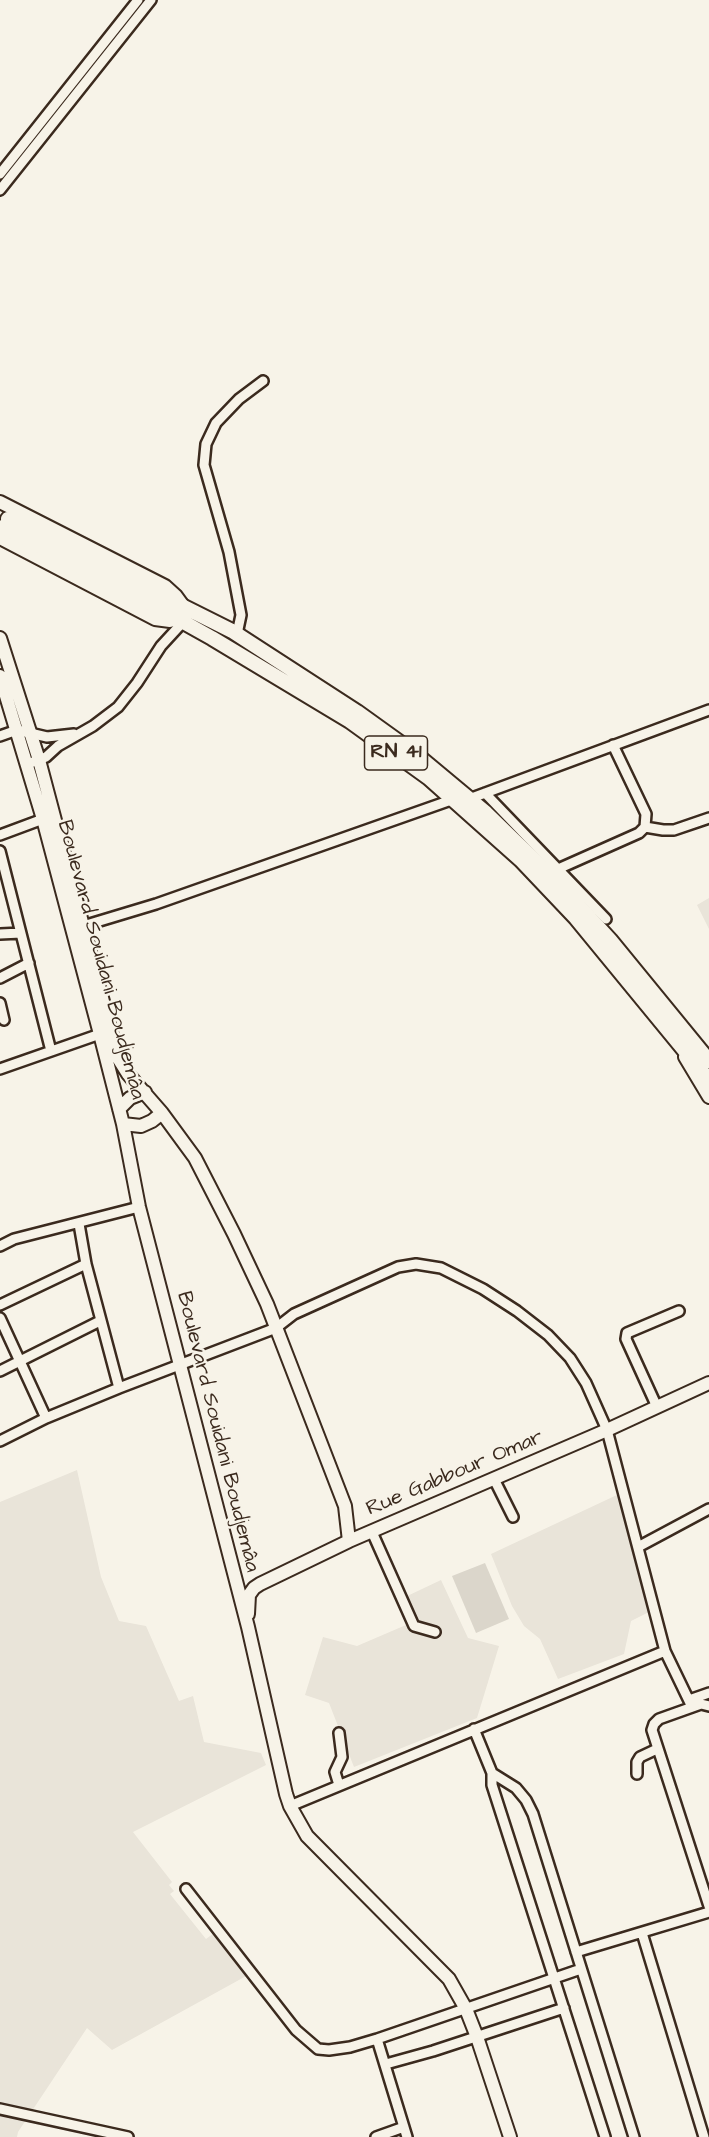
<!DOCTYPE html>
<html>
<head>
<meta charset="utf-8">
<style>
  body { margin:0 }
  canvas { display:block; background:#f7f3e8 }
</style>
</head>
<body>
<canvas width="709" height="2137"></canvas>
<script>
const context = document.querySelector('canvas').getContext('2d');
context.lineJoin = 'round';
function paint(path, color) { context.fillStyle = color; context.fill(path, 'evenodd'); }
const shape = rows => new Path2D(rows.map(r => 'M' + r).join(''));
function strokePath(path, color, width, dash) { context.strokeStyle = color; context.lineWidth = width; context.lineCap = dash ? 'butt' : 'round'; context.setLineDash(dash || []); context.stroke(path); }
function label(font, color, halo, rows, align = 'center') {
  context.font = font + ' "Architects Daughter",sans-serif'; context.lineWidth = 5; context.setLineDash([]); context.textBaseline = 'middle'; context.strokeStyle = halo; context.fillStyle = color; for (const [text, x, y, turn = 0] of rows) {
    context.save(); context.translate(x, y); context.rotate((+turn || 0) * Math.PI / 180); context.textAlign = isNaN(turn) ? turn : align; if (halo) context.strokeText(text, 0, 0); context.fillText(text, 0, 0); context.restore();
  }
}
paint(shape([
  [709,898,709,929,697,905],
  [77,1470,101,1577,119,1621,146,1626,179,1701,193,1696,204,1742,261,1753,266,1765,133,1832,172,1882,169,1885,174,1891,170,1894,206,1939,214,1933,248,1975,112,2050,87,2028,18,2132,17,2137,0,2137,0,1502],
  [619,1494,651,1611,631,1621,624,1654,558,1679,540,1639,524,1626,512,1606,491,1554],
  [441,1580,468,1638,499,1646,477,1718,354,1767,329,1703,305,1695,323,1637,357,1646,413,1622,403,1598]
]), '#e9e4d9');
paint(shape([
  [485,1563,509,1619,476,1633,452,1576]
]), '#dbd6cb');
const minor = shape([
  [0,174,138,0],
  [0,190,151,0],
  [237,634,241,615,229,552,204,465,206,444,216,423,239,399,263,381],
  [0,736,17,730,47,737,74,734],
  [33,762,46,757,58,746,93,726,118,707,137,683,161,646,184,621],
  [485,793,606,919],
  [469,799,709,710],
  [645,827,663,830,674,830,709,818],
  [0,835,43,819],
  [0,851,51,1051],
  [558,869,639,833,645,827,646,814,613,745],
  [83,926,156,904,454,799],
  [0,934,21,933],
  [0,978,29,963],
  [0,1003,4,1020],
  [0,1069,100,1034],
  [79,1224,86,1264,119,1388],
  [0,1246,14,1239,139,1207],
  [0,1305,86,1264],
  [0,1318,46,1418],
  [0,1371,100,1321],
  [657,1407,626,1339,627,1333,679,1311],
  [0,1441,46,1418,119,1388,276,1328,294,1314,398,1267,416,1264,441,1268,483,1289,517,1311,548,1335,570,1358,586,1383,607,1430,665,1651,290,1806],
  [494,1479,513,1517],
  [372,1532,414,1626,435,1632],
  [638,1547,709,1509],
  [665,1651,692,1707],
  [689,1700,709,1693],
  [709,1706,701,1704,659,1719,654,1724,652,1730,709,1906],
  [474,1729,492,1773,516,1788,526,1800,533,1814,634,2137],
  [492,1773,492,1785,605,2137],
  [637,1774,637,1762,640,1757,657,1749],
  [339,1785,335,1772,342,1757,339,1733],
  [186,1889,296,2030,318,2049,329,2050,350,2047,377,2039,581,1969],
  [642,1933,704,2137],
  [576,1952,709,1912],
  [377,2039,407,2137],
  [386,2064,433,2051,564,2008],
  [0,2109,128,2137],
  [376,2137,404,2127]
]);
const major = shape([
  [0,502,165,586,176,596,184,607],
  [0,538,155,619,170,621,179,619],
  [0,638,39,760,118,1058,128,1074,162,1113,195,1158,234,1234,267,1304,345,1506,349,1541],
  [0,676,43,819,100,1034,123,1124,139,1207,248,1627,286,1794,290,1806,307,1836,449,1979,466,2009,477,2037,510,2137],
  [685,1057,709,1097],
  [119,1109,130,1098,145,1092],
  [123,1124,141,1126,152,1121,162,1113],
  [248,1614,249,1595,254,1588,260,1584,349,1541,607,1430,709,1383]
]);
const highway = shape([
  [8,519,232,631,357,712,414,753,486,813,556,881,610,940,709,1061],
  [3,527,144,600,212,638,350,721,429,778,521,860,576,918,709,1080]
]);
strokePath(minor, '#3b2a1e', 14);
strokePath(major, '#3b2a1e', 16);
strokePath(highway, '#3b2a1e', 18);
strokePath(minor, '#f7f3e8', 9);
strokePath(major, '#f7f3e8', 12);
strokePath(highway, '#f7f3e8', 14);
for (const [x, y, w] of [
  [396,753,63]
]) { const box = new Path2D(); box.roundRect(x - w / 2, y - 17, w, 34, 4.5); context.fillStyle = '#f7f3e8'; context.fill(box); strokePath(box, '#3b2a1e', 1.5); }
label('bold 20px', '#3b2a1e', null, [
  ["RN 41",396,753]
]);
label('21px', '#3b2a1e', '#f7f3e8', [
  ["Boulevard Souidani Boudjemâa",100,960,75],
  ["Boulevard Souidani Boudjemâa",217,1432,76],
  ["Rue Gabbour Omar",455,1474,-23]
]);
</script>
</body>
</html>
